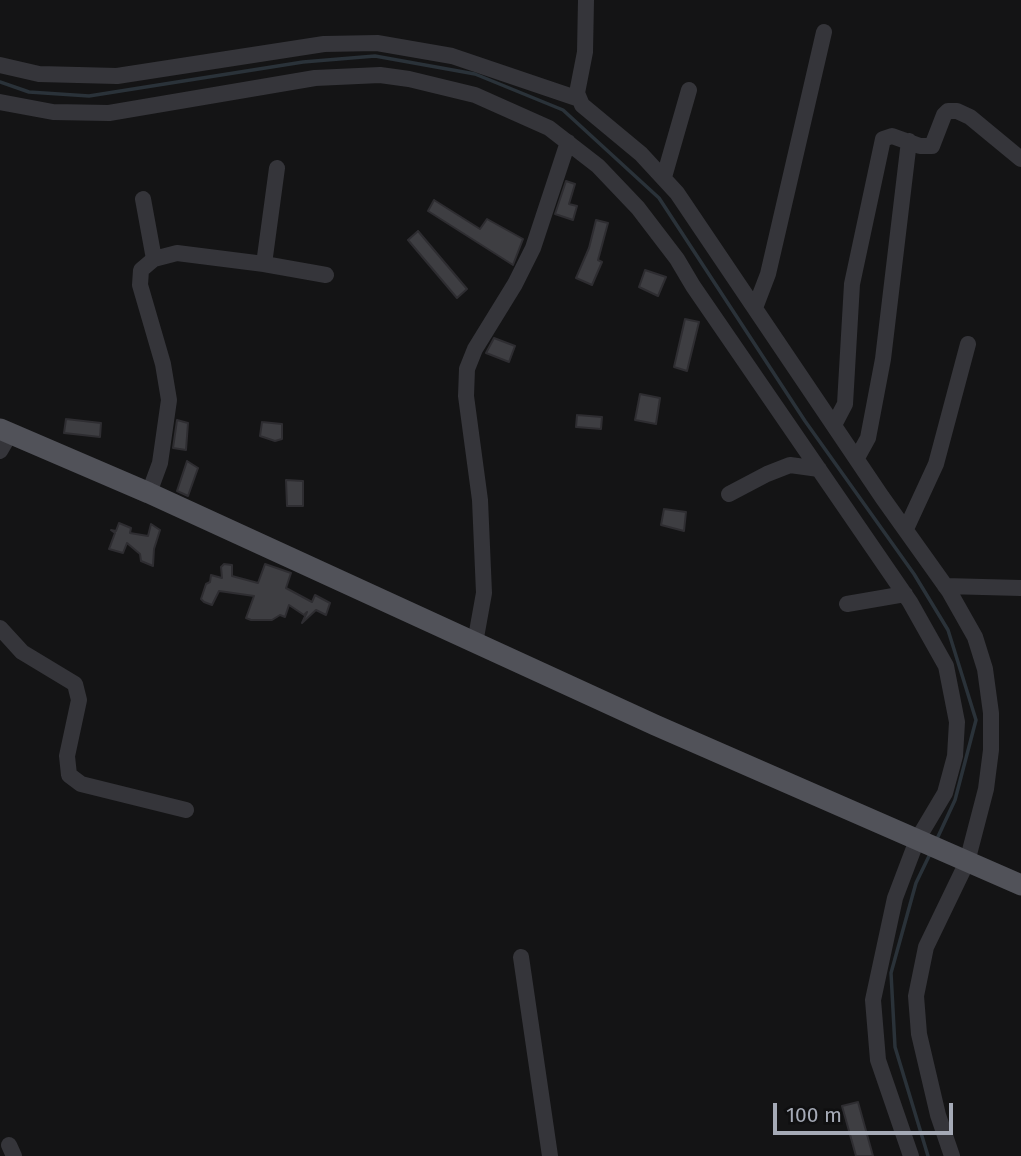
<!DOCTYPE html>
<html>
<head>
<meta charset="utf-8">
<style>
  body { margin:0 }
  #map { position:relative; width:1021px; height:1156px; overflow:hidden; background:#141415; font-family:"Fira Sans",sans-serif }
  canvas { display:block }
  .scale { position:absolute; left:773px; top:1103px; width:180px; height:32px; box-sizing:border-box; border:4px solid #a5aab6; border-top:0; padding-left:9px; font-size:21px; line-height:24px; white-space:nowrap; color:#a5aab6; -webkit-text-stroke:5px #0f0f10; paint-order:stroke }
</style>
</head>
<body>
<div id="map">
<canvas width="1021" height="1156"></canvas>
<div class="scale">100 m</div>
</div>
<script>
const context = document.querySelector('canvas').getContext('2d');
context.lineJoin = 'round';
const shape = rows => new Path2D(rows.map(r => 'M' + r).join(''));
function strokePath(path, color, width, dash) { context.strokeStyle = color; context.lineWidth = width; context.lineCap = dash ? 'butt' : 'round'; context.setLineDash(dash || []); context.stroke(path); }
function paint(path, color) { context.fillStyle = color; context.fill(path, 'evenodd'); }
strokePath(shape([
  [0,82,29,92,89,96,303,62,375,56,475,74,563,110,659,198,805,421,914,574,948,630,976,720,955,800,936,841],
  [928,1156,895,1047,891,973,916,883,930,854]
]), '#2a3239', 3.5);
const building = shape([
  [566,181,575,184,569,204,577,206,573,220,555,214,566,181],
  [434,200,480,229,487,219,523,239,513,265,428,211,434,200],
  [596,220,608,223,598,260,602,262,592,285,576,278,589,248,596,220],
  [418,231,467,289,457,298,408,240,418,231],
  [645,270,666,277,658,296,639,287,645,270],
  [685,319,699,322,687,371,674,367,685,319],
  [494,338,515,346,509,362,486,353,494,338],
  [640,394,660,398,656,424,635,420,640,394],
  [577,415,602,417,601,429,576,427,577,415],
  [66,419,101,423,100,437,64,433,66,419],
  [177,420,188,423,186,450,173,448,177,420],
  [262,422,282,424,282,439,275,441,260,436,262,422],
  [187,461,198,468,188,496,177,491,187,461],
  [286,480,303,481,303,506,287,506,286,480],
  [664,509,686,512,684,531,661,525,664,509],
  [119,523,131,528,130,533,148,536,151,524,160,530,154,549,153,566,141,561,140,554,127,543,123,553,109,549,115,533,111,530,116,531,119,523],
  [224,564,232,565,232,576,258,583,265,564,291,573,286,588,312,602,315,595,330,603,326,615,316,610,302,623,307,612,304,615,289,605,285,617,280,615,272,620,251,620,246,618,254,596,219,591,212,605,204,602,201,599,206,584,210,582,211,575,222,578,221,567,224,564],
  [858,1102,873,1156,856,1156,842,1106,858,1102]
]);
paint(building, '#3e3e42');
strokePath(building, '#2e2d31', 2);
strokePath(shape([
  [586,0,585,52,577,93,582,105,641,154,677,193,882,497,949,591,975,637,985,669,991,713,991,750,986,789,967,862,926,947,916,996,919,1034,938,1115,952,1156],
  [0,65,39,74,117,76,324,44,377,43,452,56,579,99],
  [0,102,53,112,109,113,315,78,380,75,409,79,475,95,549,128,598,166,638,208,677,259,693,286,910,602,946,666,957,722,955,756,945,793,917,840,895,898,873,1000,878,1060,911,1156],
  [664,177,689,90],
  [143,199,154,259],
  [264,264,326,275],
  [755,308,768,274,824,32],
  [834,425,845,404,852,284,883,139,892,136,920,146,932,146,944,115,948,111,957,111,970,117,1021,159],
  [0,451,10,434],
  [857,458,868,438,883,359,909,141],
  [149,493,160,463,169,400,163,364,140,285,141,270,154,259,177,253,264,264,277,168],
  [729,494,767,474,790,465,819,469],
  [906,529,936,464,968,344],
  [945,586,1021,588],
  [847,604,905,594],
  [0,628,22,652,75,684,79,700,67,756,69,775,81,784,186,810],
  [475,643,484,593,480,500,466,396,467,369,475,349,515,284,533,248,568,142],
  [521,957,550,1156],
  [9,1145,14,1156]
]), '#35353a', 16);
strokePath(shape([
  [0,429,149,493,655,725,1021,885]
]), '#515259', 21);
</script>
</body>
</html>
